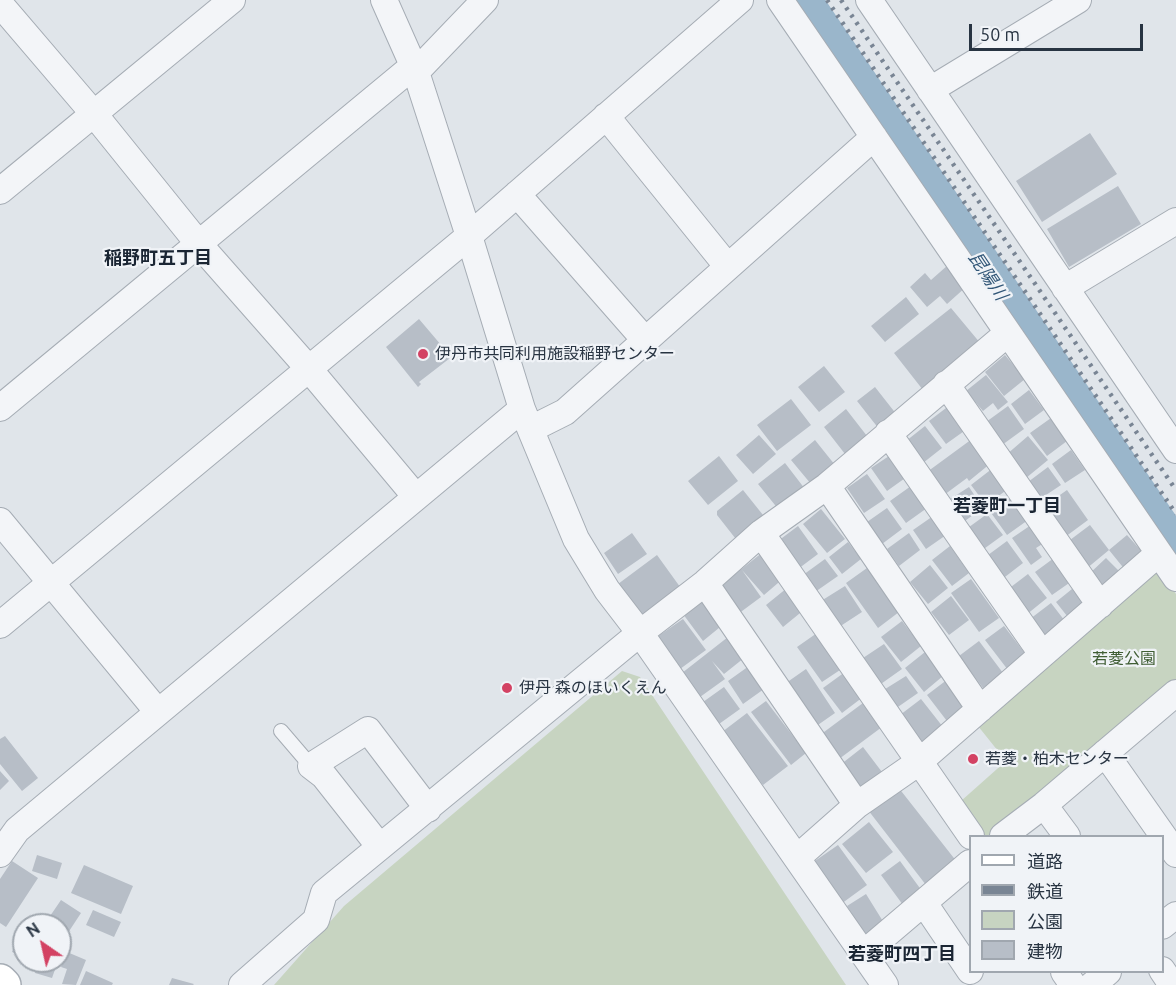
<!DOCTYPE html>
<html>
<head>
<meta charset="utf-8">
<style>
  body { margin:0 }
  #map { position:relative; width:1176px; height:985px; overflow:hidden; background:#e0e5ea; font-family:Ubuntu,"Noto Sans JP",sans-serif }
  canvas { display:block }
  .legend { position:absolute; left:969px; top:835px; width:195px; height:138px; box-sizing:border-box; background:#f0f3f7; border:2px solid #a0a7af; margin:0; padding:8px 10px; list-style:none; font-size:18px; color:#283442 }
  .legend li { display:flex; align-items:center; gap:12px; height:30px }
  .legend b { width:30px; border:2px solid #a0a7af }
  .north { position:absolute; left:12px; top:913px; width:60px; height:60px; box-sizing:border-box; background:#f0f3f7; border:2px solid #a0a7af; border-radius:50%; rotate:326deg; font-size:16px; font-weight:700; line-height:24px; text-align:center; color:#283442 }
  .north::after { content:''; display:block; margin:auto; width:21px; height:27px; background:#d34263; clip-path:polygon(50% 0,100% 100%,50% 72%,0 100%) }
  .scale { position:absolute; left:969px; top:24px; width:174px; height:27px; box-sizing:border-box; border:3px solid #283442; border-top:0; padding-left:8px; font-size:18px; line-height:21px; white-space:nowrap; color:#283442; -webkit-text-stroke:4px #f0f3f7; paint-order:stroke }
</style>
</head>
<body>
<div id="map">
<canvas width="1176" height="985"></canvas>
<ul class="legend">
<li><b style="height:8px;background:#fff"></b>道路</li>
<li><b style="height:8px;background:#798594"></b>鉄道</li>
<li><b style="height:16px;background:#c7d4c1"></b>公園</li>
<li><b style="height:16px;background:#b7bec7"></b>建物</li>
</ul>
<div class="north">N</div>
<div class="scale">50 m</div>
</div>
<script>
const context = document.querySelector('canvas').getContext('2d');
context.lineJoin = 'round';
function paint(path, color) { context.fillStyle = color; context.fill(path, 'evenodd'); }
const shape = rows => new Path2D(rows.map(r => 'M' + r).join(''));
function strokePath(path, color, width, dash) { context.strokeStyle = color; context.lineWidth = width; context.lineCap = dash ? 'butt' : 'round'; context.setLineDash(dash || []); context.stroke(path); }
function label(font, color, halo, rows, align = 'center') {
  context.font = font + ' Ubuntu,"Noto Sans JP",sans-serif'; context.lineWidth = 4.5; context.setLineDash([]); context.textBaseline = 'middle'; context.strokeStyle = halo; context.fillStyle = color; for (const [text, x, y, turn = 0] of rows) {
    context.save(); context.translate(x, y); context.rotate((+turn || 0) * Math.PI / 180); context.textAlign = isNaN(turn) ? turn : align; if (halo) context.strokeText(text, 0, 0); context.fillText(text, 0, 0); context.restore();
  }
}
paint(shape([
  [1158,568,1176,594,1176,682,990,836,984,836,961,801,1006,761,974,721],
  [622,671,640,677,846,985,274,985,344,906]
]), '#c7d4c1');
strokePath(shape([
  [800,0,1176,553]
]), '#9ab6cb', 42);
paint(shape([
  [1090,133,1117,174,1042,222,1016,181],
  [1118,186,1141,224,1069,267,1047,229],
  [948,265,967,286,947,304,940,296,927,307,910,287,925,273,931,280],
  [906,297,919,314,885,342,871,326],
  [951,308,981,344,923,390,894,353],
  [419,319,447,352,450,350,454,355,419,382,421,384,418,387,386,347],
  [1005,355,1025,379,1004,396,985,372],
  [824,366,845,392,819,412,798,387],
  [986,375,1008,402,998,410,993,403,983,411,966,391],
  [875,387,897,415,879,429,857,401],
  [1029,390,1044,410,1025,424,1011,404],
  [791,399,811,425,777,451,757,425],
  [950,405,967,429,946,444,929,421],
  [1008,406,1024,429,1002,445,986,422],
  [846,409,867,436,845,454,824,427],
  [1051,418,1067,441,1047,456,1030,433],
  [925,426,942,448,923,463,906,441],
  [759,435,776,454,753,474,736,455],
  [1028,436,1048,460,1026,478,1006,455],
  [972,439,991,463,969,481,967,478,944,495,927,472],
  [815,440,835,465,811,484,791,460],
  [1071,450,1085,470,1065,483,1052,464],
  [892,454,908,476,887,491,871,468],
  [719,456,738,481,708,505,688,481],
  [785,463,805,489,779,510,758,484],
  [1048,467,1061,485,1040,499,1028,482],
  [993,468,1008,489,986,505,971,485],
  [867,474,885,499,864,513,847,488],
  [911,486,927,508,906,523,890,501],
  [969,487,983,508,962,523,947,501],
  [743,490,767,520,739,543,717,515,717,511],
  [1067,490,1088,520,1065,537,1043,507],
  [1010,495,1028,520,1007,535,989,510],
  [887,508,902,529,882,544,867,522],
  [821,509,845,539,827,553,803,524],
  [936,514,949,533,926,549,913,530],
  [987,514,1003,535,981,551,965,530],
  [1031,525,1044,543,1036,548,1042,557,1031,565,1012,538],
  [1090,525,1109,550,1086,569,1066,543],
  [798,526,818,554,798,569,778,541],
  [632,533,647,554,618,574,604,553],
  [909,533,920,550,899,566,887,549],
  [1127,535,1145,555,1126,571,1109,550],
  [1007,541,1023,563,1001,580,984,558],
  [848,542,861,559,842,574,829,557],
  [950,546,969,573,952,586,932,560],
  [763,552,785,577,764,595,742,570,761,597,738,614,719,587],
  [657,555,683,591,645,620,618,584],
  [1054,558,1072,581,1052,595,1035,572],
  [1106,558,1121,573,1102,590,1088,575],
  [825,559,838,576,815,592,803,575],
  [930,565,948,588,928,604,910,582],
  [867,568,899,612,878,628,846,583],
  [1028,574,1047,598,1026,615,1007,590],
  [971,579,999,618,979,632,951,593],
  [845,586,862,612,839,627,821,601],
  [787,588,805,609,783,627,766,605],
  [1072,589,1087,608,1071,621,1056,602],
  [951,596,969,620,949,635,931,612],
  [705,597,725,623,703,641,683,614],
  [1051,603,1068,625,1046,641,1030,619],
  [683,619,706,650,680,669,657,637],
  [902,621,921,646,901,662,881,637],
  [1004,626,1027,656,1008,670,985,640],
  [817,633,843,668,822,682,797,647],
  [728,637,744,658,724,674,712,661,725,679,700,697,682,673],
  [979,641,1003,673,983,688,959,656],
  [884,644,902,669,878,686,860,660],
  [925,652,943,676,924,692,905,668],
  [749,666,764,689,743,704,728,681],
  [806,669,835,713,815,727,786,683],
  [845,672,863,697,842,713,823,688],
  [906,676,918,693,895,709,882,691],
  [948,679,971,708,950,725,927,695],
  [724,687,740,709,719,724,703,702],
  [921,699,943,727,922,743,900,715],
  [766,701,806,753,791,765,751,712],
  [863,703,882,727,839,759,820,735],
  [747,713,788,766,763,785,722,732],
  [5,736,38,778,22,791,0,764,0,739],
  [863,747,885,776,862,793,840,765],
  [0,771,9,781,0,790],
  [898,787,957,862,926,885,868,810],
  [869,822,893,852,866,873,842,844],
  [838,845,867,885,841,904,812,863],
  [37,855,62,863,57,879,32,871],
  [12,861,38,878,6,927,0,923,0,879],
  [900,861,922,891,903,905,881,875],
  [84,865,133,886,121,914,71,893],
  [866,894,884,923,865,935,847,906],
  [61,900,81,913,60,945,60,925,44,925],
  [93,910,121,922,114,937,86,925],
  [18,935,24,937,24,956,12,952],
  [67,952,86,960,76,985,62,984,67,969,61,967],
  [39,961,58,961,52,978,35,973],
  [86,971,113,983,112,985,80,985],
  [172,978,194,984,193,985,169,985]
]), '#b7bec7');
const service = shape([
  [281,731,311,766]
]);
const minor = shape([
  [384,0,416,72,469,236,522,409,576,539,607,590,640,633,885,985],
  [780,0,1176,578],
  [869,0,1176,450],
  [0,4,94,114,198,243,309,369,416,497],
  [930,90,1078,0],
  [606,116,728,267],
  [0,191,232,0],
  [517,194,645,340],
  [1065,288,1176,221],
  [946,384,1100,605],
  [0,408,406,72,416,72,485,0],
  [531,429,565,412,874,137],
  [888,433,1042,654],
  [827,486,980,709],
  [0,521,158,712],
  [761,533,971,836],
  [705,583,857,805],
  [0,625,469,236,740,0],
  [1105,753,1176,854],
  [1044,805,1067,836],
  [1003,836,1044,805,1176,693],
  [380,847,324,776,311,766,368,730,428,809],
  [0,854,17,830,522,409],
  [797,858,857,805,919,762,1159,553],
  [924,903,970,971],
  [1162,926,1176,915],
  [863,954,970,863],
  [1162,970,1172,985],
  [1064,972,1073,985],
  [242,985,316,920,324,893,640,633,705,583,761,533,827,486,1008,333],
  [1092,985,1108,972]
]);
const secondary = shape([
  [0,981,4,985]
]);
strokePath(service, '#a5acb4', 16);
strokePath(minor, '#a5acb4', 28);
strokePath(secondary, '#a5acb4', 36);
strokePath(service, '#f3f5f8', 14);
strokePath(minor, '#f3f5f8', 26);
strokePath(secondary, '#fff', 33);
strokePath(shape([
  [827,0,1176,514],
  [841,0,1176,490]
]), '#798594', 4.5, [3, 6]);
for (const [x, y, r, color] of [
  [423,354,6,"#d34263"],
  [507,688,6,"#d34263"],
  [973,759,6,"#d34263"]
]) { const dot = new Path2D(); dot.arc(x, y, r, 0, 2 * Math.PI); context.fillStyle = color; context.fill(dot); strokePath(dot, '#f0f3f7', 2); }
label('16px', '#283442', '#f0f3f7', [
  ["伊丹市共同利用施設稲野センター",435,354],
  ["伊丹 森のほいくえん",519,688],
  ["若菱・柏木センター",985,759]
], 'left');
label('16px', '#405e35', '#f0f3f7', [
  ["若菱公園",1124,659]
]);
label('bold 18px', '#1a2533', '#f0f3f7', [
  ["稲野町五丁目",158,258],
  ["若菱町一丁目",1007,506],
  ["若菱町四丁目",902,954]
]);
label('italic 18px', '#315677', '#f0f3f7', [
  ["昆陽川",988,276,56]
]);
</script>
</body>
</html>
